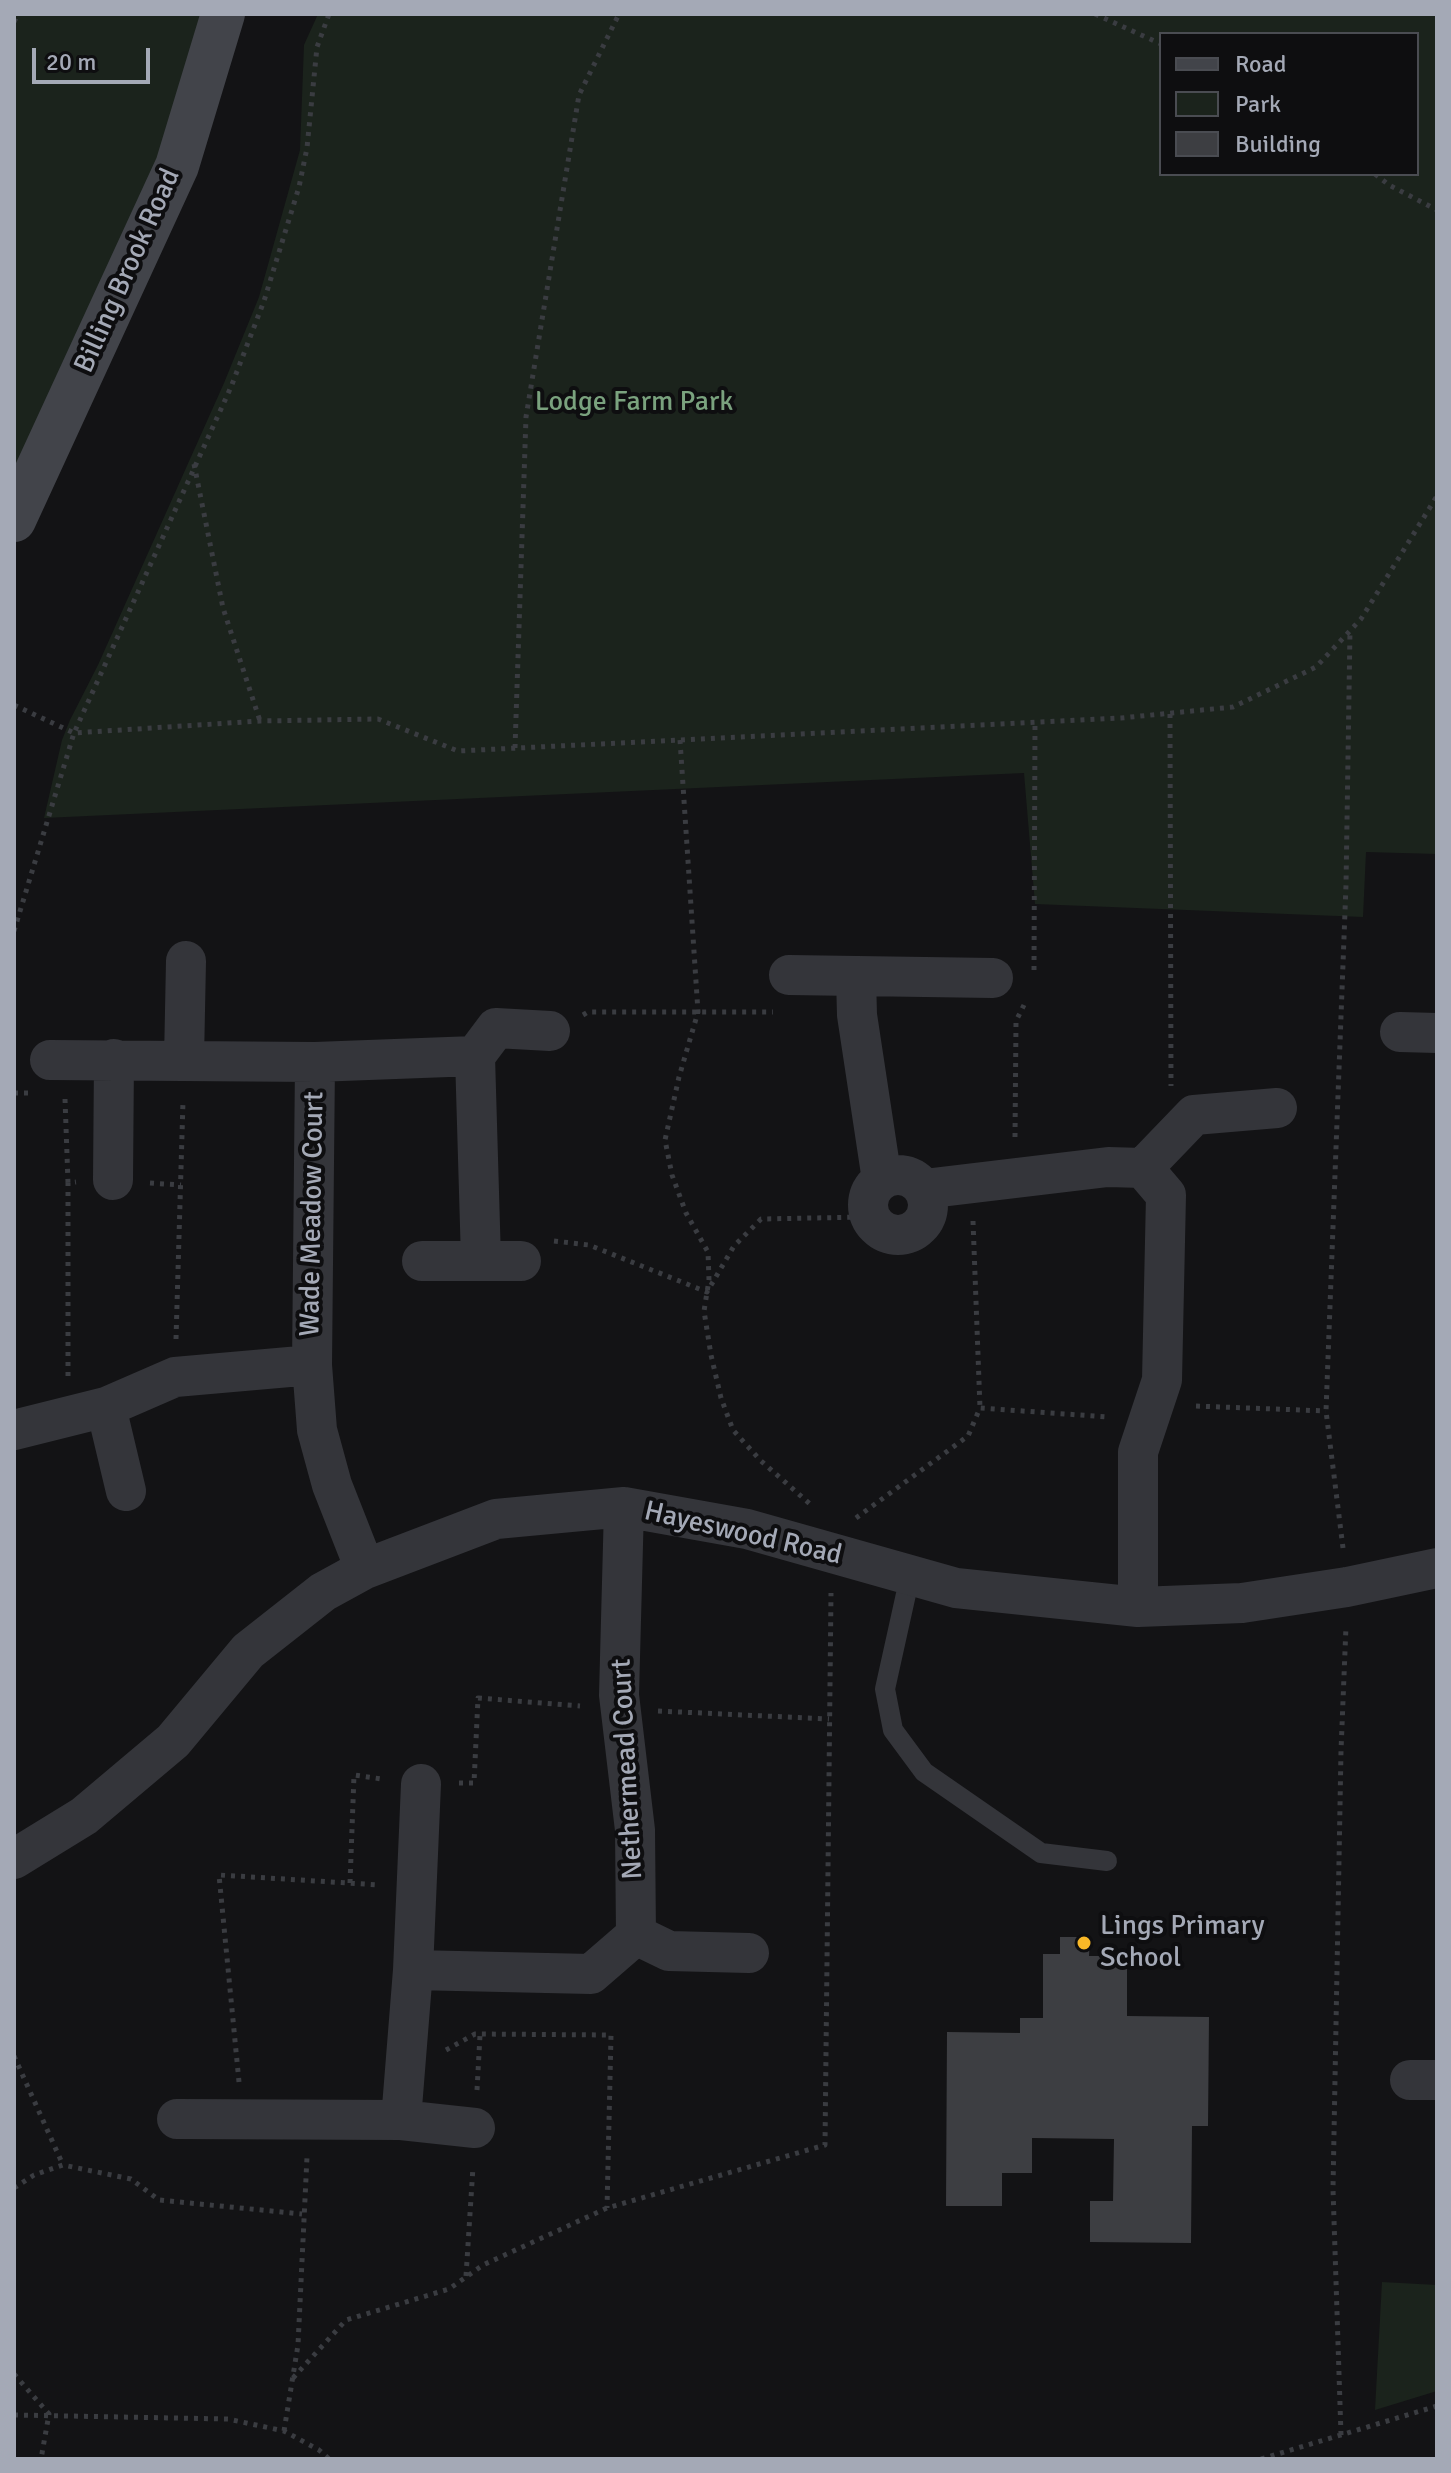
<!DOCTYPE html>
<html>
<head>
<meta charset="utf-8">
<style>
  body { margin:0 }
  #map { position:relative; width:1451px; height:2473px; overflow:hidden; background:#131315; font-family:Signika,sans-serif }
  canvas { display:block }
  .frame { position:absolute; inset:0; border:16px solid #a4a9b6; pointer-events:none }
  .legend { position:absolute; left:1159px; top:32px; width:260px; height:144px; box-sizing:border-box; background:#0e0e10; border:2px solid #4a4c52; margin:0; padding:10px 14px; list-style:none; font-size:24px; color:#a4a9b6 }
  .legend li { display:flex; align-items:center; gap:16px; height:40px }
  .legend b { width:40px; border:2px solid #4a4c52 }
  .scale { position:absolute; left:32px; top:48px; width:118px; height:36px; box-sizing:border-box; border:4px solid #a4a9b6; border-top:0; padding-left:10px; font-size:24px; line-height:28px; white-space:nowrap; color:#a4a9b6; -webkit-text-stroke:6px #0e0e10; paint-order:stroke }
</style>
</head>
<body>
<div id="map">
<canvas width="1451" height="2473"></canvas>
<div class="frame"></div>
<ul class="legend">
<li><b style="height:10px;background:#42444a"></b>Road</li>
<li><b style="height:22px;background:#1b231c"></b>Park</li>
<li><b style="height:22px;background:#3d3e42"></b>Building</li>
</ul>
<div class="scale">20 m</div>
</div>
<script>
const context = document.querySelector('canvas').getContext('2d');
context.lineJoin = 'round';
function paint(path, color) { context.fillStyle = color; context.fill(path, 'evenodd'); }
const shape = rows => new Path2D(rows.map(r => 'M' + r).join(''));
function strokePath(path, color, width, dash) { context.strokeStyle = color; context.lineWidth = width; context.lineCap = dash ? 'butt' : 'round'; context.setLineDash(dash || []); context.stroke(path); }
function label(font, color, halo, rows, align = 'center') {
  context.font = font + ' Signika,sans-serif'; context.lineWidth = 8; context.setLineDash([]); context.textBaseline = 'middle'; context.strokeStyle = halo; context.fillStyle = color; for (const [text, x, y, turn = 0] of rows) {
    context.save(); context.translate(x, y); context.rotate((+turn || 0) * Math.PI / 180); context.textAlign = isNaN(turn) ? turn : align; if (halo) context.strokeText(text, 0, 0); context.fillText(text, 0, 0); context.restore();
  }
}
paint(shape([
  [14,14,223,14,14,520],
  [318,14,1437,14,1437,854,1366,852,1363,917,1035,904,1024,773,44,818,62,740,70,720,98,665,224,383,259,297,300,150,304,45],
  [1417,34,1417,174,1161,174,1161,34],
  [1382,2282,1437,2285,1437,2391,1375,2410]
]), '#1b231c');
paint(shape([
  [1060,1937,1090,1937,1089,1956,1127,1956,1127,2016,1209,2017,1208,2126,1192,2126,1191,2243,1090,2242,1090,2201,1113,2201,1114,2139,1032,2138,1032,2173,1002,2173,1002,2206,946,2206,947,2032,1020,2033,1020,2018,1043,2018,1043,1954,1060,1954]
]), '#3d3e42');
strokePath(shape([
  [1095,14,1161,44],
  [14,22,18,14],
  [1375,174,1389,185,1437,210],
  [194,464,223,608,260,721],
  [14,705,74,733,260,721,378,719,458,751,1121,718,1233,707,1316,667,1361,619,1437,496],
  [1170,714,1171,1086],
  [680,740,698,1012,679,1077,665,1140,672,1175,686,1213,708,1252,709,1280,704,1311,711,1355,721,1398,733,1430,760,1460,810,1504],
  [515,748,526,417,579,95,619,14],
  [14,931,74,733,231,387,264,301,299,187,307,148,317,47,329,14],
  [1034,970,1035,723],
  [583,1015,588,1012,773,1012],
  [14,1093,29,1093],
  [65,1099,68,1183],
  [1015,1137,1016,1021,1024,1005],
  [150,1183,181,1185],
  [973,1221,980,1408],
  [554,1241,589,1245,707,1292,734,1246,761,1219,866,1217],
  [176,1339,183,1101],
  [68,1376,68,1183,76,1182],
  [1196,1406,1326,1411],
  [856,1518,968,1436,980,1408,1108,1417],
  [1343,1548,1326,1411,1346,885,1350,630],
  [658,1711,829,1719],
  [459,1783,474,1783,478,1698,580,1706],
  [350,1883,354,1775,382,1779],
  [446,2050,475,2034,611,2035,607,2208],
  [14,2056,63,2165],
  [239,2082,219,1875,380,1885],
  [477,2090,480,2035],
  [14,2188,34,2175,63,2165,131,2179,159,2200,302,2214],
  [466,2276,473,2167],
  [14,2374,49,2414,41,2459],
  [293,2378,346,2320,449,2289,483,2265,607,2208,825,2145,831,1593],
  [14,2415,228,2419,284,2431,319,2450,329,2459],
  [284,2431,298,2345,307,2157],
  [1341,2435,1333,2189,1341,1751,1346,1626],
  [1261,2459,1437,2406]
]), '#3a3c41', 5, [4, 6]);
strokePath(shape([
  [910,1576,885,1689,893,1730,924,1772,1041,1853,1107,1861]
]), '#34353a', 20);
strokePath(shape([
  [789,975,993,978],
  [856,977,857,1015,882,1180],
  [1400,1032,1437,1033],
  [475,1056,481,1260],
  [50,1060,315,1062,475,1056,496,1028,550,1031],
  [184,1060,186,961],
  [315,1062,312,1365,317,1430,332,1485,365,1569],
  [1143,1168,1194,1115,1277,1108],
  '868 1205a30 30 0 1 1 60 0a30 30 0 1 1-60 0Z',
  [113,1180,114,1059],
  [924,1189,1108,1167,1143,1168,1166,1195,1162,1380,1138,1452,1138,1607],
  [422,1261,521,1261],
  [106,1407,126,1491],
  [14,1430,106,1407,175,1377,312,1365],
  [14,1859,84,1816,173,1741,248,1651,323,1592,365,1569,496,1519,624,1507,747,1529,956,1588,1138,1607,1242,1603,1347,1587,1437,1568],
  [636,1935,669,1951,749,1953],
  [413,1970,591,1974,636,1935,635,1830,619,1695,624,1507],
  [1410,2080,1437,2080],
  [177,2119,401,2120,475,2128],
  [401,2120,413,1970,421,1784]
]), '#34353a', 40);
strokePath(shape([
  [14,520,177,166,223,14]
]), '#42444a', 44);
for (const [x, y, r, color] of [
  [1084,1943,8,"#f9b827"]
]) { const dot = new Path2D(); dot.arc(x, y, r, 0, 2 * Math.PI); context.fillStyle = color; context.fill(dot); strokePath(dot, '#0e0e10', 3); }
label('28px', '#a4a9b6', '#0e0e10', [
  ["Billing Brook Road",128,271,-66],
  ["Wade Meadow Court",313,1214,-89],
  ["Hayeswood Road",743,1534,13],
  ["Nethermead Court",628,1769,-93]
]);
label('28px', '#7aa27e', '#0e0e10', [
  ["Lodge Farm Park",634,403]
]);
label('28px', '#a4a9b6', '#0e0e10', [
  ["Lings Primary",1100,1927],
  ["School",1100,1959]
], 'left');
</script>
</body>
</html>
